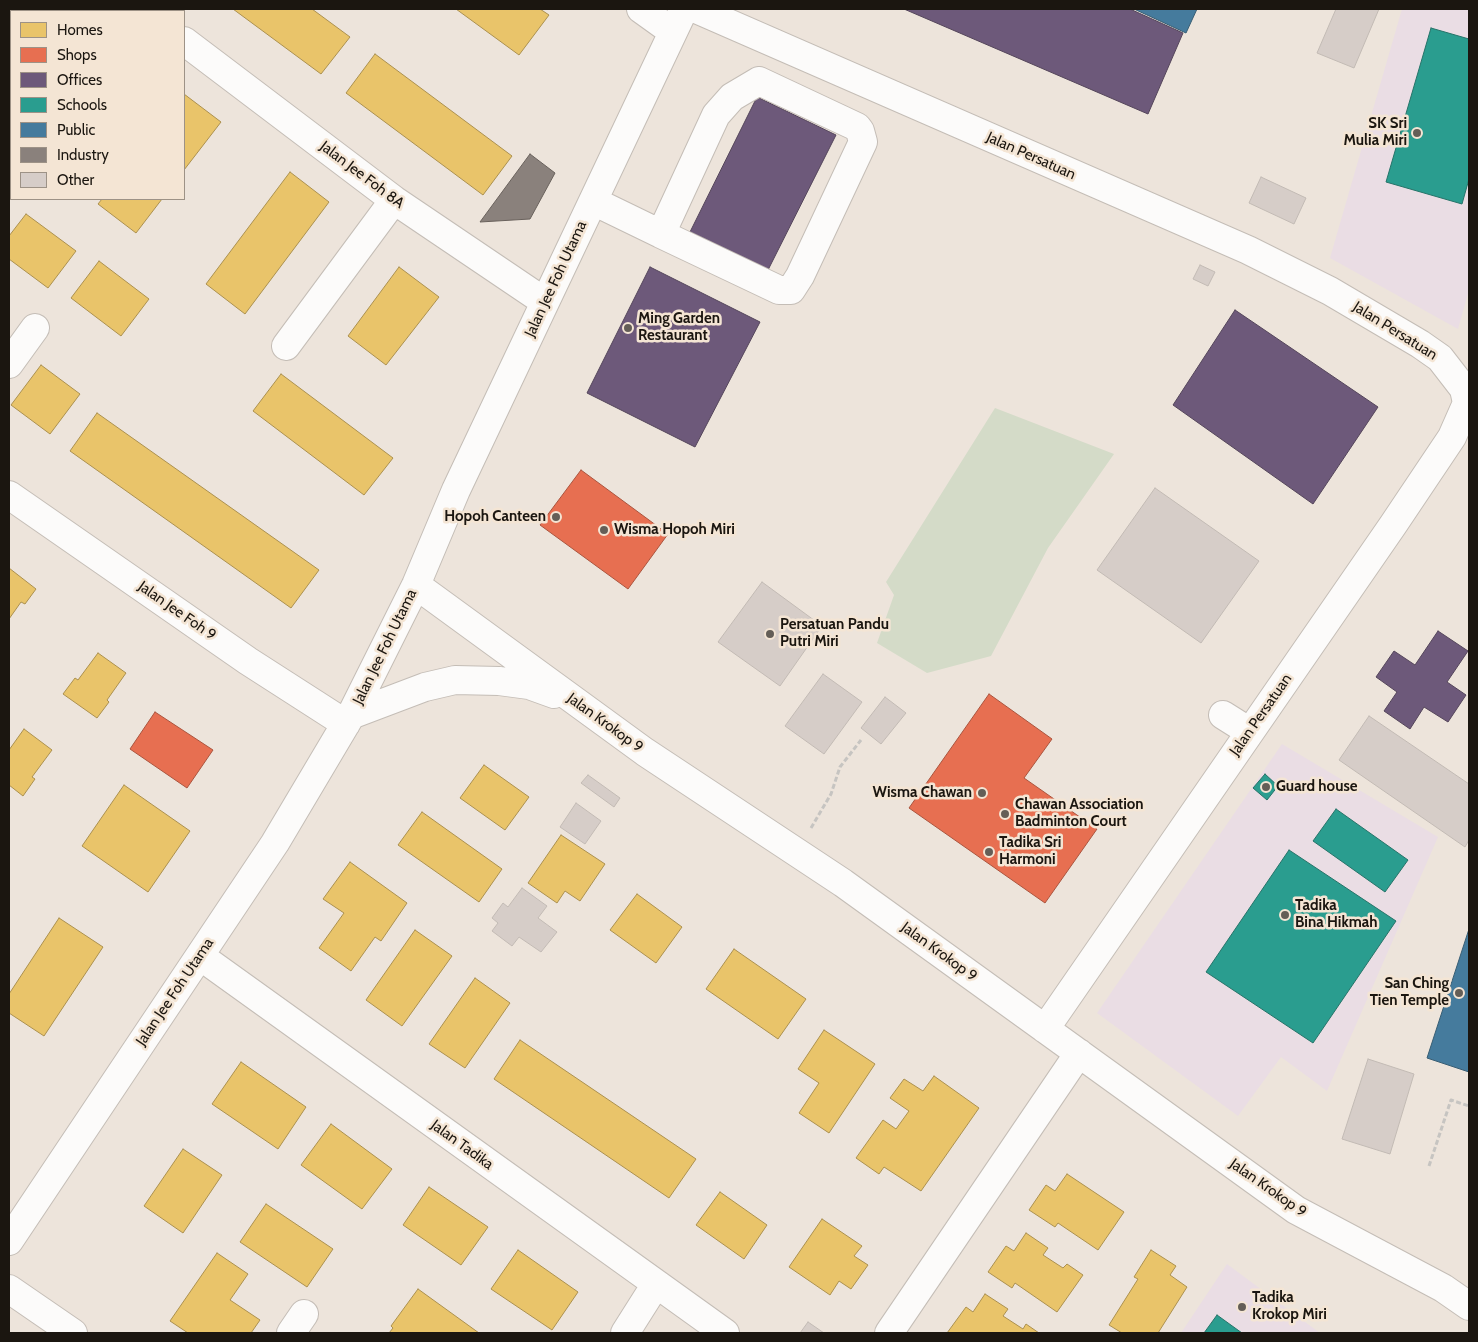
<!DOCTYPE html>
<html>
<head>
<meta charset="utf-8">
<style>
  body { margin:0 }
  #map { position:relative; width:1478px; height:1342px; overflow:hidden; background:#ede4db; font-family:Cabin,sans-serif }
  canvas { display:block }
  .frame { position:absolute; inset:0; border:10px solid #1b1610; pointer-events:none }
  .legend { position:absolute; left:10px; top:10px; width:175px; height:190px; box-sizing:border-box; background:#f4e5d4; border:1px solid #9d9286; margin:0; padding:6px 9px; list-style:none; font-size:15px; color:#1b1610 }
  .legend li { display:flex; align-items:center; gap:10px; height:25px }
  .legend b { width:25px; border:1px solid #9d9286 }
</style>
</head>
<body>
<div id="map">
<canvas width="1478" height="1342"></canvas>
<div class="frame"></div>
<ul class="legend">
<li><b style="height:14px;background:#e9c46a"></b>Homes</li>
<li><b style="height:14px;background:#e76f51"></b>Shops</li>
<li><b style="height:14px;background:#6d597a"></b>Offices</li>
<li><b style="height:14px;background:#2a9d8f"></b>Schools</li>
<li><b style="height:14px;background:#457b9d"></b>Public</li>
<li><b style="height:14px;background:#8a817c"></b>Industry</li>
<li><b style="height:14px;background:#d6cdc8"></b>Other</li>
</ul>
</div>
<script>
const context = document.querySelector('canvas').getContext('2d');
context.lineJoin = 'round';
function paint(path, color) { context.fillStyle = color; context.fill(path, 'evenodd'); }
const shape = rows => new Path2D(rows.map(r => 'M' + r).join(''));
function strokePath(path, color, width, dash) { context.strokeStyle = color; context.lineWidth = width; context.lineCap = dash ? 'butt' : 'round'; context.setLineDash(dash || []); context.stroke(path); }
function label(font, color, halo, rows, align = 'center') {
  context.font = font + ' Cabin,sans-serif'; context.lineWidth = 5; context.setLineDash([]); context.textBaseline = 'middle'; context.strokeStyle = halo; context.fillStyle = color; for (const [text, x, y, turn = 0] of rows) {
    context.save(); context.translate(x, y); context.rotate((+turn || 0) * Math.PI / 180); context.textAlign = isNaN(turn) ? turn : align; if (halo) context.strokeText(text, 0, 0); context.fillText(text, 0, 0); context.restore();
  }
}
paint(shape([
  [1402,9,1469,9,1469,290,1458,329,1330,258],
  [1282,744,1438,837,1327,1091,1281,1057,1238,1116,1097,1013],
  [1227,1264,1320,1333,1181,1333]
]), '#eadde4');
paint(shape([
  [995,408,1114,454,1048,548,991,656,927,673,877,643,894,595,886,582]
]), '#d4dbc8');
const homes = shape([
  [233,9,312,9,350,37,321,74,233,9],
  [456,9,540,9,549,15,519,55,456,9],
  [375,54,512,156,483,195,346,93,375,54],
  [11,82,11,139,9,137,9,86,11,82],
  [184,94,221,122,184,170,184,94],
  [290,172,329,202,245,314,206,284,290,172],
  [102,199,162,199,136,233,98,204,102,199],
  [26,214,76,251,48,288,9,259,9,236,26,214],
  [99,261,149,299,121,336,71,298,99,261],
  [399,267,439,297,386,365,348,336,399,267],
  [41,365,80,394,50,434,11,405,41,365],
  [281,374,393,458,364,495,253,411,281,374],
  [97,413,319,570,291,608,70,451,97,413],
  [9,568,36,589,25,604,21,602,9,619,9,568],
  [98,653,126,673,107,700,109,702,97,718,63,694,75,678,78,680,98,653],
  [24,729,52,750,32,777,35,779,23,796,9,785,9,750,24,729],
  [484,765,529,797,505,830,460,798,484,765],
  [124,785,190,831,148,892,82,846,124,785],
  [422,812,502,869,479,902,398,845,422,812],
  [561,835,605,864,580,901,565,891,557,903,528,883,561,835],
  [350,862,407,903,381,941,375,937,351,971,319,948,344,913,323,899,350,862],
  [637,894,682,927,656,963,610,930,637,894],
  [59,918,103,947,44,1036,9,1013,9,994,59,918],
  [415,930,452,956,402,1026,366,1000,415,930],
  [734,949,806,999,778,1039,706,989,734,949],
  [475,978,510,1003,465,1068,429,1044,475,978],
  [824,1030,875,1064,829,1133,799,1113,819,1083,798,1069,824,1030],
  [520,1040,696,1159,669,1198,494,1079,520,1040],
  [241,1062,306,1107,278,1149,212,1104,241,1062],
  [934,1076,979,1108,921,1191,884,1167,879,1174,856,1158,883,1120,896,1129,909,1111,890,1098,904,1079,923,1091,934,1076],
  [331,1124,392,1169,362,1209,301,1165,331,1124],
  [183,1149,222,1175,183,1233,144,1206,183,1149],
  [1067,1174,1124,1212,1098,1250,1058,1223,1055,1227,1029,1210,1046,1185,1055,1191,1067,1174],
  [429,1187,488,1227,461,1265,403,1225,429,1187],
  [720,1192,767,1225,744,1259,696,1225,720,1192],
  [266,1204,333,1249,307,1287,240,1242,266,1204],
  [822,1219,862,1246,854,1256,868,1265,851,1289,839,1281,830,1295,789,1267,822,1219],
  [1026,1233,1048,1248,1043,1255,1063,1268,1067,1264,1083,1275,1057,1312,1015,1283,1012,1288,988,1272,1006,1246,1014,1251,1026,1233],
  [518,1250,578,1292,552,1330,491,1289,518,1250],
  [1151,1250,1176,1266,1170,1275,1187,1287,1158,1333,1122,1333,1109,1325,1138,1279,1134,1277,1151,1250],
  [217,1253,248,1274,230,1300,260,1320,251,1333,188,1333,170,1321,217,1253],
  [418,1289,479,1333,389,1333,393,1328,391,1326,418,1289],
  [985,1294,1008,1309,1003,1316,1023,1329,1026,1324,1039,1333,947,1333,966,1307,973,1312,985,1294]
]);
paint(homes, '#e9c46a');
strokePath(homes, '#ab904f', 1);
const shops = shape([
  [581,470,668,534,628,589,540,525,581,470],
  [989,694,1052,739,1024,778,1097,829,1045,903,909,808,989,694],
  [155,712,213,750,187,788,130,749,155,712]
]);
paint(shops, '#e76f51');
strokePath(shops, '#aa543e', 1);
const offices = shape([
  [904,9,1130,9,1183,33,1148,114,904,9],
  [757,97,836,135,768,270,690,232,757,97],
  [650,267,760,322,695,447,587,393,650,267],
  [1235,310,1378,407,1313,504,1173,405,1235,310],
  [1438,631,1468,651,1447,682,1466,695,1448,722,1424,707,1410,729,1384,711,1397,692,1376,677,1394,651,1415,665,1438,631]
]);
paint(offices, '#6d597a');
strokePath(offices, '#54455a', 1);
const schools = shape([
  [1431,28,1469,39,1469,179,1462,204,1386,182,1431,28],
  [1265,774,1278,786,1267,800,1253,788,1265,774],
  [1336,809,1408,860,1385,892,1313,841,1336,809],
  [1289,850,1396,921,1313,1043,1206,972,1289,850],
  [1217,1315,1242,1333,1204,1333,1217,1315]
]);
paint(schools, '#2a9d8f');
strokePath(schools, '#267469', 1);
const public = shape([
  [1134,9,1197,9,1186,33,1134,9],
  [1469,929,1469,1072,1427,1058,1469,929]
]);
paint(public, '#457b9d');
strokePath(public, '#385d73', 1);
const industry = shape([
  [530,154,555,173,530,219,480,222,530,154]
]);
paint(industry, '#8a817c');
strokePath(industry, '#69615c', 1);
const building = shape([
  [1336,9,1379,9,1354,68,1317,53,1336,9],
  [1261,177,1306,198,1294,224,1249,203,1261,177],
  [1200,265,1215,272,1208,286,1193,279,1200,265],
  [1155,488,1259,561,1201,643,1097,570,1155,488],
  [762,582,822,626,780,686,718,642,762,582],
  [823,674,862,702,824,754,785,726,823,674],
  [885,697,906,713,881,744,861,728,885,697],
  [1369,716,1469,784,1469,840,1465,847,1339,760,1369,716],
  [588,775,620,798,614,807,581,783,588,775],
  [576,803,601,821,585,844,560,827,576,803],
  [522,888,547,906,538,918,557,932,541,952,519,937,512,946,492,931,498,923,492,918,503,903,508,907,522,888],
  [1368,1059,1414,1074,1390,1154,1342,1139,1368,1059],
  [808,1322,824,1333,800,1333,808,1322]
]);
paint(building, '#d6cdc8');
strokePath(building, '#c2bab4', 1);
const minor = shape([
  [142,9,145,11],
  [641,9,673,32],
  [696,9,1248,250,1330,291,1420,344,1440,358,1464,389,1467,403,1452,437,1393,525,1045,1029],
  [184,41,394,200,545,302],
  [759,81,857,127,860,131,863,142,800,276,791,290,779,290,661,234,716,115,732,97,759,81],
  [593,201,661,234],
  [286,346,394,200],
  [9,364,35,328],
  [9,495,248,661,346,724],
  [416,585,645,752,843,883,1296,1210,1443,1288,1469,1306],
  [351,715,425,687,455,680,499,681,529,685,554,694],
  [1223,715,1250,732],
  [200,956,725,1333],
  [9,1241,275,843,351,715,416,585,456,490,684,9],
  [9,1289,73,1333],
  [291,1333,304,1314],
  [625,1333,656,1284],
  [889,1333,1079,1053]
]);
strokePath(minor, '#c4bdb6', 30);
strokePath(shape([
  [811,828,831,794,840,767,861,740],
  [1429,1166,1451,1100,1469,1106]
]), '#c6c4c1', 3, [5, 2.5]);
strokePath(minor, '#fcfbfa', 28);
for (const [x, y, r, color] of [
  [1417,133,5,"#645e57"],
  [628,328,5,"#645e57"],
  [556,517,5,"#645e57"],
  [604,530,5,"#645e57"],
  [770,634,5,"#645e57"],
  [1266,787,5,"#645e57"],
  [982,793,5,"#645e57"],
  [1005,814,5,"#645e57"],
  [989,852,5,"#645e57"],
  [1285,915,5,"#645e57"],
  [1459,993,5,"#645e57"],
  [1242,1307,5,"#645e57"]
]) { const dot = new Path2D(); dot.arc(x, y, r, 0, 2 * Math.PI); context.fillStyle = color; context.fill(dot); strokePath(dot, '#f4e5d4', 2); }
label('bold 15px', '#1b1610', '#f4e5d4', [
  ["SK Sri",1407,124,"right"],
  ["Mulia Miri",1407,141,"right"],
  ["Ming Garden",638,319],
  ["Restaurant",638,336],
  ["Hopoh Canteen",546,517,"right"],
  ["Wisma Hopoh Miri",614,530],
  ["Persatuan Pandu",780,625],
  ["Putri Miri",780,642],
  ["Guard house",1276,787],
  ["Wisma Chawan",972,793,"right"],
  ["Chawan Association",1015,805],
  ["Badminton Court",1015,822],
  ["Tadika Sri",999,843],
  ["Harmoni",999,860],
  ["Tadika",1295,906],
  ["Bina Hikmah",1295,923],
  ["San Ching",1449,984,"right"],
  ["Tien Temple",1449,1001,"right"],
  ["Tadika",1252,1298],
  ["Krokop Miri",1252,1315]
], 'left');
label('15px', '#1b1610', '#f4e5d4', [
  ["Jalan Persatuan",1031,156,24],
  ["Jalan Jee Foh 8A",362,175,37],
  ["Jalan Jee Foh Utama",556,279,-65],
  ["Jalan Persatuan",1395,331,32],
  ["Jalan Jee Foh 9",177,611,35],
  ["Jalan Jee Foh Utama",385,647,-64],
  ["Jalan Persatuan",1261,715,-55],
  ["Jalan Krokop 9",605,723,36],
  ["Jalan Krokop 9",939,952,36],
  ["Jalan Jee Foh Utama",175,992,-56],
  ["Jalan Tadika",462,1145,36],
  ["Jalan Krokop 9",1268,1188,35]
]);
</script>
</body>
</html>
